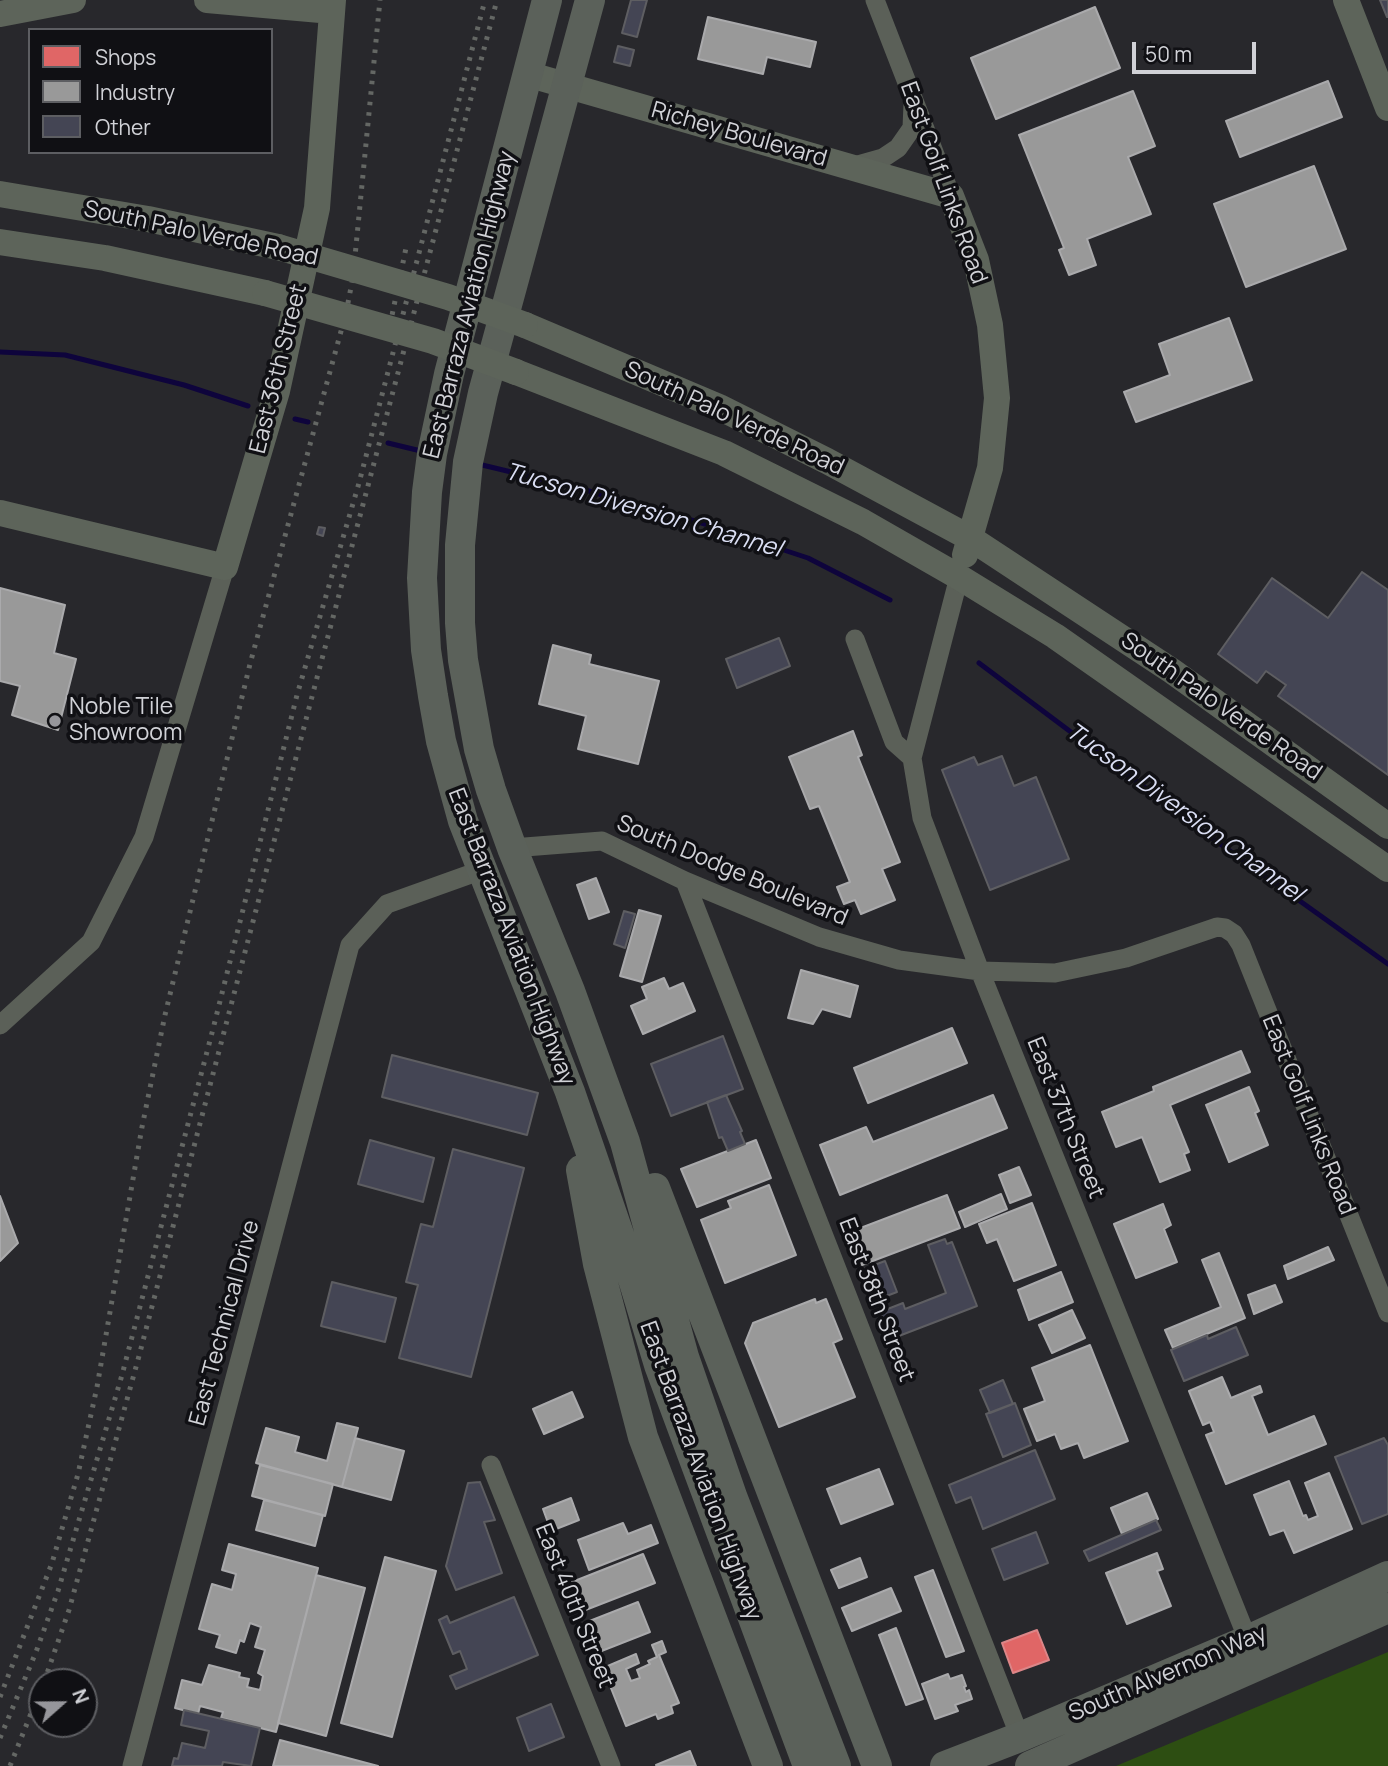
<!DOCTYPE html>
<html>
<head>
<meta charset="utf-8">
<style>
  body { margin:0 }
  #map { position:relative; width:1388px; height:1766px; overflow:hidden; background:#28282c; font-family:Manrope,sans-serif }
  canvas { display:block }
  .legend { position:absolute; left:28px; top:28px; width:245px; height:126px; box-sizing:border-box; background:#101014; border:2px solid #5d5e62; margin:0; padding:9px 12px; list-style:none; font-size:21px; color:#d1d2d7 }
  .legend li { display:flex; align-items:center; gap:14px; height:35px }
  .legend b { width:35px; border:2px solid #5d5e62 }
  .north { position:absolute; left:28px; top:1668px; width:70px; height:70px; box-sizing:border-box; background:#101014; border:2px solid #5d5e62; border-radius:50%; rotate:69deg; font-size:19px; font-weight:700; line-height:28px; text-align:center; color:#d1d2d7 }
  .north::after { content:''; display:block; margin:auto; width:24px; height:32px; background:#96969b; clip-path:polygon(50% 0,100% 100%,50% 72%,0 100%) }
  .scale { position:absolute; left:1132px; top:42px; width:124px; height:32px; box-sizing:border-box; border:4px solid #d1d2d7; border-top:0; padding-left:9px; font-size:21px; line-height:24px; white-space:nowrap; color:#d1d2d7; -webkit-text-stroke:5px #101014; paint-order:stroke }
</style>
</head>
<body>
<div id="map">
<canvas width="1388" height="1766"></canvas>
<ul class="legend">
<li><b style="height:19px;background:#e06666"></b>Shops</li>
<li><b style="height:19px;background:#999"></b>Industry</li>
<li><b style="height:19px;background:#444554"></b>Other</li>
</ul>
<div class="north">N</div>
<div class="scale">50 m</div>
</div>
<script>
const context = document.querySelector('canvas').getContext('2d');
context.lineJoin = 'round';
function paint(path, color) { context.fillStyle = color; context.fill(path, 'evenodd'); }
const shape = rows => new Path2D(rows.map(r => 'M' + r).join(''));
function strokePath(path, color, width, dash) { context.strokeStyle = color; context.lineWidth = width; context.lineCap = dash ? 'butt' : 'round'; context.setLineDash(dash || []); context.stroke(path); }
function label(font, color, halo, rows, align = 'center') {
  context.font = font + ' Manrope,sans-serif'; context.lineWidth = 7; context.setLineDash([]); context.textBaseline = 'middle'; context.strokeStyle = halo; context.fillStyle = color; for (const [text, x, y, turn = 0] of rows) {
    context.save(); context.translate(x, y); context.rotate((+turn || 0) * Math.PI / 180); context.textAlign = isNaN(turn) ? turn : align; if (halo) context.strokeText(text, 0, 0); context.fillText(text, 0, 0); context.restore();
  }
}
paint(shape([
  [1388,1652,1388,1766,1116,1766]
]), '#2d4e12');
const shops = shape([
  [1037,1630,1049,1660,1013,1673,1002,1643,1037,1630]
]);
paint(shops, '#e06666');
strokePath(shops, '#dc8688', 2);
const industry = shape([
  [1095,7,1120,68,996,119,971,58,1095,7],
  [708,17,816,42,810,67,767,57,763,74,698,59,708,17],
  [1328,81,1342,117,1240,157,1226,121,1328,81],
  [1133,91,1155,146,1128,157,1151,214,1087,239,1096,265,1069,275,1059,250,1064,248,1019,135,1133,91],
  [1314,166,1346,249,1246,287,1214,204,1314,166],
  [1229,318,1252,380,1136,422,1124,392,1170,375,1159,344,1229,318],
  [0,588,65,605,54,653,76,659,58,730,12,715,20,686,0,681,0,588],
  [553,645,591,655,589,664,659,681,638,764,578,749,586,716,539,704,553,645],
  [853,731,862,755,858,757,900,862,882,869,895,900,861,914,855,900,844,904,837,887,850,882,819,806,810,809,789,757,853,731],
  [596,878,609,912,589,919,577,885,596,878],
  [639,910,661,916,642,982,620,976,639,910],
  [801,970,858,986,850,1017,822,1009,813,1024,788,1018,801,970],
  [664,978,669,989,683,983,695,1011,643,1034,631,1006,647,999,642,987,664,978],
  [952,1028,967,1063,868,1103,854,1068,952,1028],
  [1241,1051,1250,1072,1170,1105,1189,1152,1184,1154,1190,1170,1160,1182,1142,1137,1116,1147,1102,1112,1154,1091,1153,1087,1241,1051],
  [1249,1087,1259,1111,1255,1113,1268,1145,1229,1162,1206,1105,1249,1087],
  [993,1095,1007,1128,840,1195,820,1145,866,1127,873,1142,993,1095],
  [756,1140,771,1178,697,1207,681,1169,756,1140],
  [1019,1167,1031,1195,1010,1203,999,1175,1019,1167],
  [769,1185,796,1255,725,1283,701,1220,731,1208,728,1201,769,1185],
  [1001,1194,1007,1209,965,1227,959,1212,1001,1194],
  [947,1195,960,1228,862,1265,850,1232,947,1195],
  [0,1196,18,1243,0,1261,0,1196],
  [1032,1203,1056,1265,1014,1281,997,1239,987,1243,979,1224,1032,1203],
  [1163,1204,1171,1225,1164,1229,1177,1262,1136,1278,1114,1224,1163,1204],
  [1328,1247,1334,1260,1288,1279,1284,1266,1328,1247],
  [1219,1253,1245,1318,1173,1348,1165,1330,1221,1307,1202,1260,1219,1253],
  [1061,1272,1073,1302,1029,1320,1018,1290,1061,1272],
  [1275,1285,1282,1302,1254,1314,1248,1295,1275,1285],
  [815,1299,816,1303,826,1299,842,1339,833,1343,855,1397,779,1427,745,1343,753,1323,815,1299],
  [1072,1310,1085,1338,1052,1353,1039,1325,1072,1310],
  [1090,1345,1128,1441,1084,1458,1078,1443,1061,1449,1055,1434,1037,1441,1024,1409,1045,1401,1032,1368,1090,1345],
  [1222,1377,1231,1398,1260,1386,1262,1392,1252,1396,1268,1435,1314,1416,1326,1444,1226,1484,1206,1435,1214,1432,1210,1422,1203,1425,1189,1391,1222,1377],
  [572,1392,583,1417,544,1434,533,1409,572,1392],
  [337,1423,358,1428,342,1487,256,1463,266,1428,299,1437,295,1452,327,1461,337,1423],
  [355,1438,404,1451,391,1500,342,1487,355,1438],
  [260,1465,333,1484,325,1516,252,1496,260,1465],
  [879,1469,893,1504,841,1524,827,1489,879,1469],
  [1329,1473,1352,1529,1294,1553,1284,1530,1270,1535,1254,1495,1289,1481,1303,1516,1306,1515,1308,1520,1318,1516,1305,1483,1329,1473],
  [1147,1493,1158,1519,1122,1534,1111,1508,1147,1493],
  [571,1498,579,1520,551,1531,543,1509,571,1498],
  [264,1500,323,1515,315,1546,256,1530,264,1500],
  [623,1523,628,1534,651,1525,658,1543,589,1570,578,1540,623,1523],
  [229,1544,318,1568,276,1732,221,1718,223,1712,200,1706,198,1714,175,1708,182,1680,202,1685,209,1665,240,1673,239,1677,249,1679,247,1687,260,1690,263,1676,258,1673,265,1650,255,1647,261,1627,250,1623,244,1642,240,1640,236,1653,216,1647,220,1635,199,1629,212,1584,232,1590,236,1574,222,1570,229,1544],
  [1157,1553,1163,1569,1157,1571,1171,1606,1127,1624,1106,1573,1157,1553],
  [643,1554,655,1583,583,1611,572,1582,643,1554],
  [385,1557,436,1571,392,1737,341,1723,385,1557],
  [860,1558,867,1577,839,1588,831,1570,860,1558],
  [933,1570,964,1651,946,1657,915,1577,933,1570],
  [316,1575,365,1588,326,1736,278,1723,316,1575],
  [891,1588,901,1611,852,1631,842,1608,891,1588],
  [638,1602,650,1632,599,1652,587,1622,638,1602],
  [896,1628,923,1699,906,1705,879,1635,896,1628],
  [662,1641,666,1652,659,1655,679,1703,671,1706,673,1713,658,1719,656,1714,626,1726,603,1668,636,1654,639,1663,626,1669,631,1681,640,1678,637,1670,650,1664,648,1661,657,1657,652,1645,662,1641],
  [948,1674,950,1679,962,1675,966,1686,964,1687,966,1692,969,1690,972,1699,955,1705,958,1711,935,1719,922,1684,948,1674],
  [280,1740,378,1766,273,1766,280,1740],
  [690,1751,696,1766,657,1766,656,1765,690,1751]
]);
paint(industry, '#999');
strokePath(industry, '#aaaaac', 2);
strokePath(shape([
  [0,352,65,355,184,385,248,406],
  [295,419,308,422],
  [388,443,425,452],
  [478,464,578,488,705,524,808,558,890,600],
  [979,663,1216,841,1388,964]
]), '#0e043c', 5);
const building = shape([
  [631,0,647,0,637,37,622,33,631,0],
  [1380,0,1388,0,1388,17,1387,17,1380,0],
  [618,46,634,50,630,66,614,62,618,46],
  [319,527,325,528,323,536,317,534,319,527],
  [1362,572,1388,590,1388,775,1278,696,1286,685,1266,671,1257,683,1218,654,1272,578,1328,618,1362,572],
  [779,638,790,666,737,688,726,659,779,638],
  [1002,756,1014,786,1036,777,1069,859,990,890,942,770,974,757,978,765,1002,756],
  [624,911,635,914,625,948,614,944,624,911],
  [723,1036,743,1089,671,1116,651,1064,723,1036],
  [392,1055,538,1093,527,1135,382,1097,392,1055],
  [726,1095,742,1131,740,1132,745,1144,728,1151,722,1137,719,1138,707,1102,726,1095],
  [370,1140,434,1158,423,1202,358,1184,370,1140],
  [453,1149,524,1168,471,1377,399,1358,418,1285,406,1282,421,1224,433,1227,453,1149],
  [945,1239,947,1244,952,1242,977,1306,891,1339,880,1312,903,1303,905,1309,946,1293,928,1245,945,1239],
  [885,1261,897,1292,876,1300,864,1269,885,1261],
  [332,1282,396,1298,385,1342,321,1326,332,1282],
  [1236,1327,1248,1355,1184,1381,1171,1350,1207,1335,1208,1339,1236,1327],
  [1003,1380,1013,1404,990,1413,980,1390,1003,1380],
  [1015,1403,1031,1445,1003,1457,986,1414,1015,1403],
  [1384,1438,1388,1445,1388,1514,1362,1524,1335,1457,1384,1438],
  [1035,1450,1055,1499,983,1529,971,1497,956,1503,949,1485,1035,1450],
  [480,1482,495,1520,484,1522,502,1573,456,1590,446,1566,468,1483,480,1482],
  [1156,1520,1161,1530,1089,1561,1084,1551,1156,1520],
  [1036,1532,1048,1563,1004,1580,992,1549,1036,1532],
  [514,1597,538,1655,456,1689,450,1676,467,1669,460,1651,453,1654,439,1620,447,1616,450,1623,514,1597],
  [551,1704,564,1737,529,1751,517,1718,551,1704],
  [184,1710,260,1728,251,1766,223,1762,222,1766,172,1766,174,1758,178,1759,182,1743,205,1748,209,1731,181,1725,184,1710]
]);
paint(building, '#444554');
strokePath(building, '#5e5e62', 2);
strokePath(shape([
  [875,0,951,196],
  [851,167,883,158,898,148,912,128,913,104],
  [959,577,912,758,922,818,980,971,1252,1650],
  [855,639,894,742,912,758],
  [512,848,602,841,685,881,819,937,899,960,980,971,1055,973,1126,958,1217,927,1225,928,1234,934,1241,945,1388,1313],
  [685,881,1020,1737],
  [0,1025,91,942,144,837,225,567],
  [491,1465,611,1766],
  [132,1766,350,945,387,904,482,870]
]), '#5b6058', 19);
strokePath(shape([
  [207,0,332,11],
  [1346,0,1388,108],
  [0,14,73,0],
  [527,74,951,196,976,260,990,325,997,398,990,468,965,555],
  [0,194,148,219,278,247],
  [0,242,105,258,265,293],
  [525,325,719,407,827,461,970,538,1172,671,1388,826],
  [516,372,724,453,863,522,959,577,1055,636,1388,869],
  [0,513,225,567,277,391,317,208,333,0]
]), '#5d645a', 26);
strokePath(shape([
  [547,0,449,374,432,454,427,492,422,578,426,650,433,696,441,741,463,821,570,1092,622,1243,659,1365,808,1766],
  [590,0,483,393,468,462,460,545,460,623,463,660,479,749,491,790,512,848,570,991,625,1142,684,1357,732,1496,836,1766],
  [581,1170,598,1264,643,1437,768,1766],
  [655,1188,877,1766],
  [945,1766,1020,1737,1248,1640,1388,1576],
  [1030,1766,1388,1608]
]), '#5b615a', 30);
strokePath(shape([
  [390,325,406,248],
  [44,1682,69,1610,139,1356,314,689,497,0],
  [0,1697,52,1563,78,1474,97,1387,142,1127,165,1015,250,664,346,313,353,277,380,0],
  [0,1738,36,1652,58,1591,122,1375,213,1029,297,695,359,483,485,0],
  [10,1766,42,1686]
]), '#646764', 5, [3.5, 7]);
strokePath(shape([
  [278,247,448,297,525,325],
  [265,293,433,341,516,372]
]), '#5d645a', 26);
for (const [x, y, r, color] of [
  [55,721,7,"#96969b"]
]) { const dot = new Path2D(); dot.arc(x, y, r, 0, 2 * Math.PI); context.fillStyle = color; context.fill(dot); strokePath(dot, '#101014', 2.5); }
label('23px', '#d1d2d7', '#101014', [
  ["Richey Boulevard",739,135,16],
  ["East Golf Links Road",943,183,70],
  ["South Palo Verde Road",201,234,12],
  ["East Barraza Aviation Highway",470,305,-76],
  ["East 36th Street",279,369,-76],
  ["South Palo Verde Road",734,419,25],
  ["South Palo Verde Road",1221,707,35],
  ["South Dodge Boulevard",732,871,23],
  ["East Barraza Aviation Highway",511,937,69],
  ["East Golf Links Road",1308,1115,68],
  ["East 37th Street",1065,1118,68],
  ["East 38th Street",876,1300,69],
  ["East Technical Drive",225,1323,-75],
  ["East Barraza Aviation Highway",700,1471,70],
  ["East 40th Street",574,1606,68],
  ["South Alvernon Way",1168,1674,-23]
]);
label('23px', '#d1d2d7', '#101014', [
  ["Noble Tile",69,708],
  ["Showroom",69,734]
], 'left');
label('italic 24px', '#dadef3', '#101014', [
  ["Tucson Diversion Channel",643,511,16],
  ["Tucson Diversion Channel",1184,813,36]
]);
</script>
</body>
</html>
